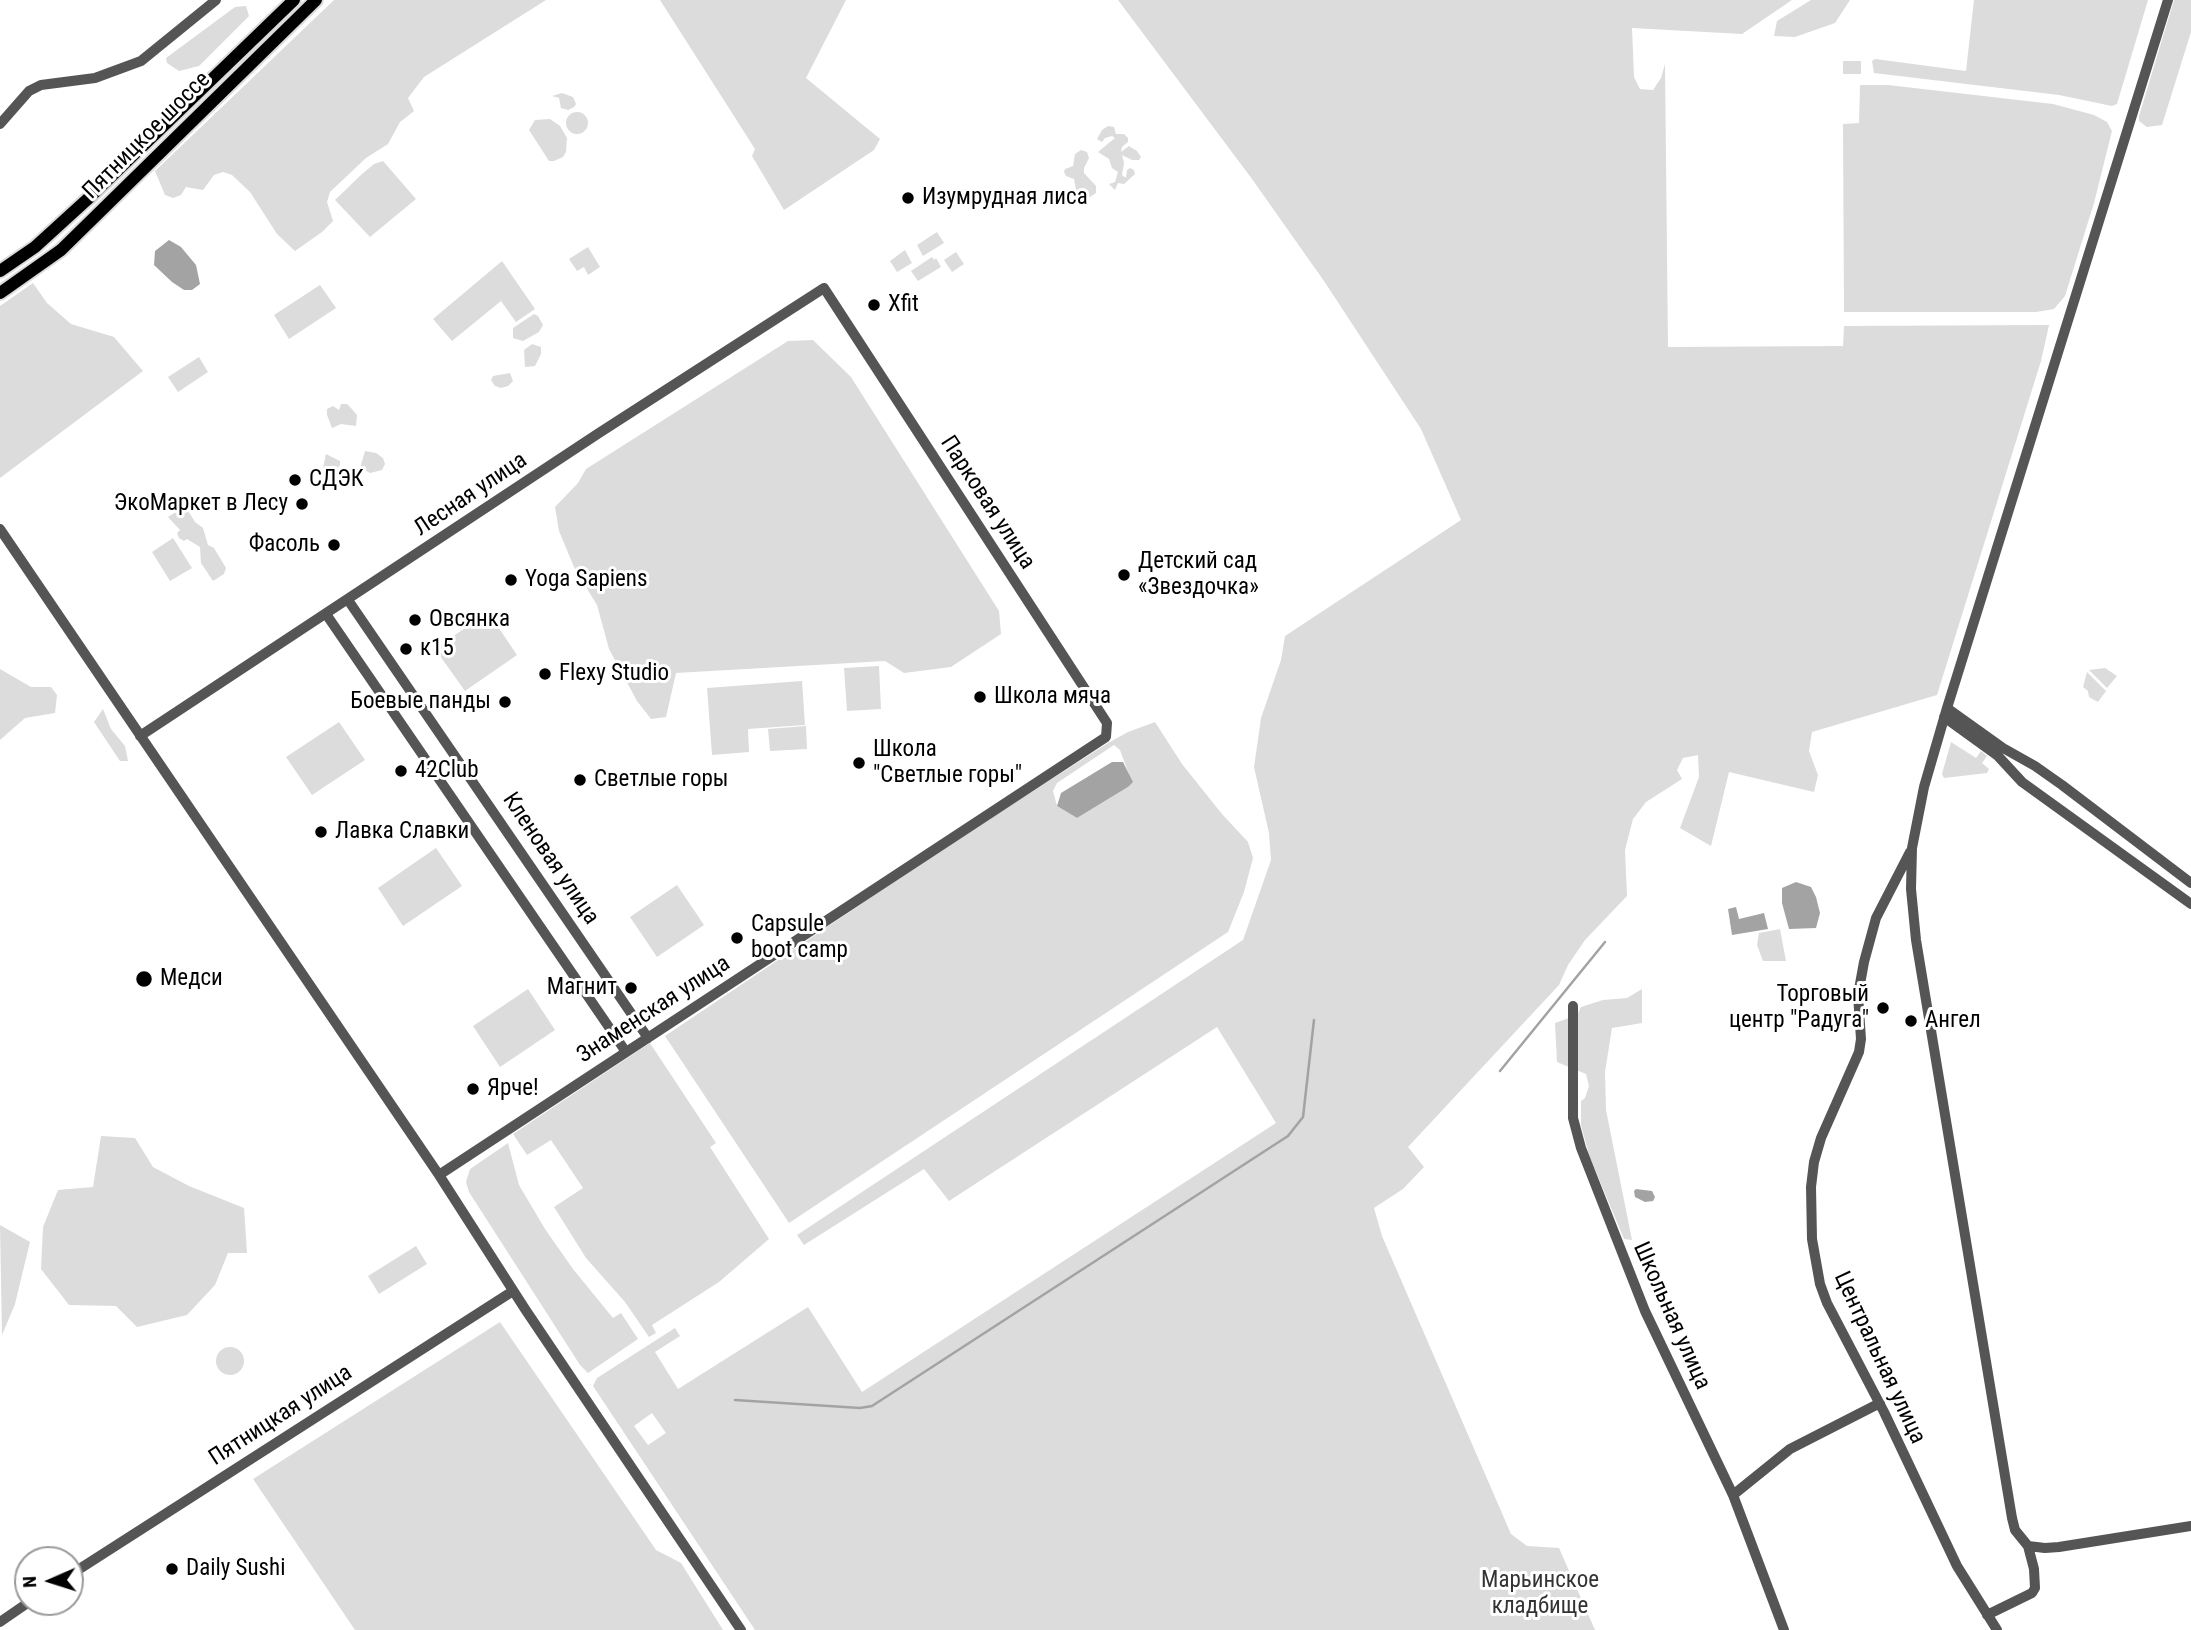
<!DOCTYPE html>
<html>
<head>
<meta charset="utf-8">
<style>
  body { margin:0 }
  #map { position:relative; width:2191px; height:1630px; overflow:hidden; background:#fff; font-family:"Roboto Condensed",sans-serif }
  canvas { display:block }
  .north { position:absolute; left:14px; top:1546px; width:70px; height:70px; box-sizing:border-box; background:#fff; border:2px solid #999; border-radius:50%; rotate:267deg; font-size:19px; font-weight:700; line-height:28px; text-align:center; color:#000 }
  .north::after { content:''; display:block; margin:auto; width:24px; height:32px; background:#000; clip-path:polygon(50% 0,100% 100%,50% 72%,0 100%) }
</style>
</head>
<body>
<div id="map">
<canvas width="2191" height="1630"></canvas>
<div class="north">N</div>
</div>
<script>
const context = document.querySelector('canvas').getContext('2d');
context.lineJoin = 'round';
function paint(path, color) { context.fillStyle = color; context.fill(path, 'evenodd'); }
const shape = rows => new Path2D(rows.map(r => 'M' + r).join(''));
function strokePath(path, color, width, dash) { context.strokeStyle = color; context.lineWidth = width; context.lineCap = dash ? 'butt' : 'round'; context.setLineDash(dash || []); context.stroke(path); }
function label(font, color, halo, rows, align = 'center') {
  context.font = font + ' "Roboto Condensed",sans-serif'; context.lineWidth = 6; context.setLineDash([]); context.textBaseline = 'middle'; context.strokeStyle = halo; context.fillStyle = color; for (const [text, x, y, turn = 0] of rows) {
    context.save(); context.translate(x, y); context.rotate((+turn || 0) * Math.PI / 180); context.textAlign = isNaN(turn) ? turn : align; if (halo) context.strokeText(text, 0, 0); context.fillText(text, 0, 0); context.restore();
  }
}
paint(shape([
  [334,0,546,0,424,77,408,98,414,111,400,122,388,144,366,158,330,192,327,202,333,221,322,232,295,251,277,234,250,192,232,175,223,172,214,175,203,190,186,187,181,195,173,198,165,195,155,171],
  [660,0,846,0,806,78,880,139,874,150,784,210,752,156,755,149],
  [1118,0,1792,0,1742,34,1632,28,1634,77,1640,89,1653,90,1661,78,1665,64,1668,347,1843,346,1844,326,2049,325,2041,361,1937,695,1812,732,1809,751,1818,775,1814,792,1729,772,1711,846,1680,828,1699,777,1698,755,1683,758,1677,770,1682,779,1646,802,1633,819,1625,850,1627,896,1585,940,1568,965,1559,985,1408,1147,1424,1167,1403,1189,1374,1208,1382,1236,1511,1534,1527,1546,1559,1548,1595,1630,755,1630,593,1386,597,1378,675,1328,680,1336,655,1352,678,1389,808,1307,862,1392,1276,1123,1217,1027,949,1201,924,1169,804,1245,797,1235,1243,940,1271,860,1269,833,1254,767,1261,718,1281,660,1285,636,1461,520,1421,429,1324,281,1252,179],
  [652,1413,666,1433,648,1445,634,1426],
  [1811,0,1850,0,1835,23,1795,37,1774,36,1777,21],
  [1974,0,2148,0,2117,104,2112,106,2059,95,1874,73,1872,61,1875,59,1966,71],
  [2174,0,2191,0,2191,32,2162,125,2147,127,2139,121,2139,116],
  [246,6,249,16,199,66,179,71,167,63,166,58,235,7],
  [1843,61,1861,61,1861,74,1843,74],
  [1860,85,1888,85,2053,104,2094,115,2107,122,2112,131,2094,203,2065,296,2054,309,2036,312,1844,312,1843,124,1859,123],
  [562,93,573,97,576,104,574,107,568,110,561,108,559,98,552,96],
  '566 123a11 11 0 1 1 22 0a11 11 0 1 1-22 0Z',
  [550,119,560,126,567,138,566,152,563,157,554,161,549,161,529,130,535,120],
  [1108,126,1114,127,1116,134,1124,134,1128,138,1128,142,1122,147,1121,152,1129,146,1137,151,1141,157,1139,160,1132,160,1122,155,1124,163,1122,175,1126,178,1127,170,1130,168,1134,170,1135,174,1124,184,1118,183,1115,190,1109,184,1115,182,1118,172,1112,168,1109,159,1098,152,1115,138,1112,136,1105,138,1102,142,1097,139,1102,130],
  [1081,150,1087,152,1089,158,1084,168,1084,173,1096,186,1096,193,1087,199,1077,196,1074,179,1066,176,1064,172,1065,169,1073,166,1075,154],
  [383,161,416,199,370,237,335,200,362,174,374,164],
  [937,232,944,243,923,256,917,245],
  [588,247,600,267,588,275,584,267,577,271,569,259],
  [905,250,912,263,897,272,890,261],
  [956,252,964,264,952,272,944,260],
  [932,257,934,260,936,258,941,267,918,281,911,271],
  [502,261,535,309,516,322,501,301,452,341,433,319],
  [33,283,47,303,71,324,114,337,143,371,0,478,0,306],
  [320,285,336,308,289,339,274,315],
  [534,314,538,316,543,325,539,332,523,341,513,338,513,328],
  [813,340,851,377,999,611,1001,634,951,667,904,673,885,661,676,673,666,717,651,719,637,701,609,649,597,605,574,567,559,531,555,507,578,483,586,469,788,341],
  [532,344,541,347,541,354,535,366,525,367,524,350],
  [199,357,208,372,178,392,168,377],
  [510,373,513,381,508,386,501,388,495,386,491,380,493,376],
  [341,404,347,404,351,408,357,415,356,426,341,424,332,428,327,415,327,409,333,406,339,410],
  [365,451,376,453,383,458,385,464,382,470,370,473,360,468],
  [326,454,340,461,340,465,334,472,327,472,323,468],
  [185,506,195,522,203,528,208,545,214,548,226,568,224,574,213,581,201,563,200,547,187,539,184,541,179,538,177,533,180,530,168,517],
  [173,538,192,568,170,581,152,552],
  [488,612,517,655,465,691,435,649],
  [879,666,881,709,847,711,844,668],
  [2105,668,2117,676,2107,688,2089,670],
  [0,669,31,687,51,687,57,695,55,713,25,718,0,740],
  [2087,672,2106,691,2098,702,2089,697,2088,691,2083,687],
  [802,681,805,725,748,729,749,752,712,755,707,688],
  [103,709,111,729,125,746,128,761,120,761,94,722],
  [339,722,365,760,312,795,286,757],
  [1155,722,1182,764,1222,814,1248,842,1253,858,1244,892,1228,932,789,1223,665,1036,952,843,1108,743,1128,732],
  [1114,745,1120,750,1132,782,1128,787,1077,818,1057,806,1053,791,1057,783],
  [806,726,807,749,770,751,768,729],
  [1951,742,1976,758,1981,751,1987,756,1982,763,1989,769,1987,773,1944,778,1942,774],
  [436,848,462,886,403,926,378,888],
  [677,885,704,925,657,957,630,917],
  [1780,929,1786,961,1763,961,1757,945,1759,933],
  [528,989,555,1030,500,1067,473,1026],
  [1642,989,1642,1023,1612,1028,1605,1072,1606,1110,1632,1240,1624,1239,1589,1155,1581,1125,1581,1101,1585,1098,1589,1086,1586,1074,1557,1062,1555,1023,1577,1015,1581,1007,1603,1000,1627,998],
  [650,1043,716,1143,710,1147,769,1239,719,1282,652,1325,656,1333,649,1337,625,1302,586,1258,554,1207,583,1188,551,1140,527,1155,513,1134],
  [101,1136,135,1138,153,1167,189,1186,244,1208,247,1253,228,1253,215,1285,187,1315,137,1327,116,1306,69,1305,41,1269,43,1227,58,1190,93,1187],
  [508,1143,519,1185,545,1229,573,1269,613,1318,621,1313,638,1339,588,1373,580,1365,469,1192,466,1182,470,1169],
  [0,1225,30,1242,15,1304,2,1335],
  [416,1246,427,1264,379,1294,368,1276],
  [500,1322,656,1550,681,1563,723,1630,355,1630,253,1479],
  '216 1361a14 14 0 1 1 28 0a14 14 0 1 1-28 0Z'
]), '#dcdcdc');
paint(shape([
  [169,240,181,247,196,265,200,284,192,290,184,290,172,282,154,265,155,251],
  [1112,762,1123,762,1133,782,1128,787,1077,818,1057,806,1061,793],
  [1796,882,1811,887,1816,897,1820,913,1816,928,1789,929,1782,903,1782,888],
  [1736,907,1739,919,1764,913,1768,929,1732,935,1728,909],
  [1636,1189,1652,1191,1655,1197,1653,1201,1645,1202,1635,1197,1634,1191]
]), '#a3a3a3');
strokePath(shape([
  [1500,1071,1605,942],
  [735,1400,860,1408,872,1406,1288,1136,1303,1117,1314,1020]
]), '#a3a3a3', 2.5);
const major = shape([
  [0,271,35,247,91,196,294,0],
  [0,293,61,250,316,0]
]);
strokePath(major, '#dbdbdb', 16);
strokePath(shape([
  [0,124,29,91,41,85,95,78,141,61,216,0],
  [0,529,439,1175,525,1309,741,1630],
  [348,600,648,1038],
  [326,614,626,1052],
  [1947,708,2003,748,2035,766,2062,785,2191,883],
  [1944,717,1998,756,2022,782,2191,904],
  [140,736,599,433,824,288,1107,723,1106,737,439,1175],
  [1910,852,1876,918,1864,962,1858,995,1861,1039,1859,1052,1821,1138,1814,1162,1811,1187,1812,1239,1820,1284,1827,1303,1884,1412,1957,1566,1997,1630],
  [1573,1006,1573,1118,1581,1148,1645,1311,1733,1495,1784,1630],
  [1733,1495,1790,1449,1880,1403],
  [2028,1546,2045,1548,2059,1547,2191,1526],
  [70,1575,513,1291],
  [1987,1615,2032,1593,2035,1588,2034,1569,2028,1546,2015,1530,2012,1518,1916,940,1911,889,1912,848,1924,787,1947,708,2168,0],
  [0,1622,29,1602]
]), '#555', 10);
strokePath(major, '#000', 12);
for (const [x, y, r, color] of [
  [908,198,7,"#000"],
  [874,305,7,"#000"],
  [295,480,7,"#000"],
  [302,504,7,"#000"],
  [334,545,7,"#000"],
  [1124,575,7,"#000"],
  [511,580,7,"#000"],
  [415,620,7,"#000"],
  [406,649,7,"#000"],
  [545,674,7,"#000"],
  [980,697,7,"#000"],
  [505,702,7,"#000"],
  [859,763,7,"#000"],
  [401,771,7,"#000"],
  [580,780,7,"#000"],
  [321,832,7,"#000"],
  [737,938,7,"#000"],
  [144,979,9,"#000"],
  [631,988,7,"#000"],
  [1883,1008,7,"#000"],
  [1911,1021,7,"#000"],
  [473,1089,7,"#000"],
  [172,1569,7,"#000"]
]) { const dot = new Path2D(); dot.arc(x, y, r, 0, 2 * Math.PI); context.fillStyle = color; context.fill(dot); strokePath(dot, '#fff', 2.5); }
label('23px', '#000', '#fff', [
  ["Пятницкое шоссе",147,136,-45],
  ["Лесная улица",471,495,-34],
  ["Парковая улица",987,503,57],
  ["Кленовая улица",550,859,56],
  ["Знаменская улица",654,1010,-33],
  ["Школьная улица",1671,1316,66],
  ["Центральная улица",1879,1358,65],
  ["Пятницкая улица",281,1416,-33]
]);
label('23px', '#000', '#fff', [
  ["Изумрудная лиса",922,198],
  ["Xfit",888,305],
  ["СДЭК",309,480],
  ["ЭкоМаркет в Лесу",288,504,"right"],
  ["Фасоль",320,545,"right"],
  ["Детский сад",1138,562],
  ["«Звездочка»",1138,588],
  ["Yoga Sapiens",525,580],
  ["Овсянка",429,620],
  ["к15",420,649],
  ["Flexy Studio",559,674],
  ["Школа мяча",994,697],
  ["Боевые панды",491,702,"right"],
  ["Школа",873,750],
  ["\"Светлые горы\"",873,776],
  ["42Club",415,771],
  ["Светлые горы",594,780],
  ["Лавка Славки",335,832],
  ["Capsule",751,925],
  ["boot camp",751,951],
  ["Медси",160,979],
  ["Магнит",617,988,"right"],
  ["Торговый",1869,995,"right"],
  ["центр \"Радуга\"",1869,1021,"right"],
  ["Ангел",1925,1021],
  ["Ярче!",487,1089],
  ["Daily Sushi",186,1569]
], 'left');
label('23px', '#333', '#fff', [
  ["Марьинское",1540,1581],
  ["кладбище",1540,1607]
]);
</script>
</body>
</html>
